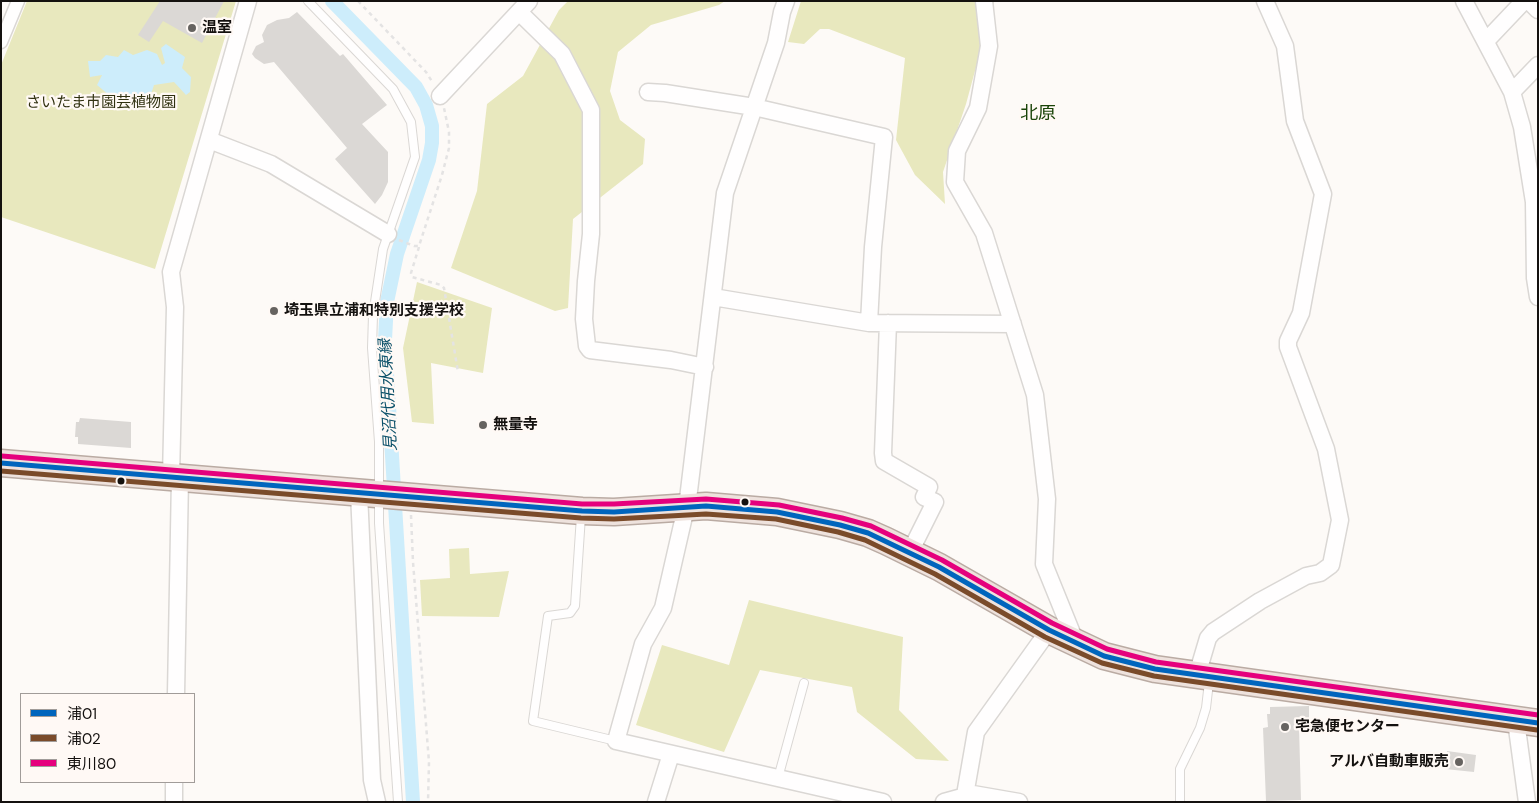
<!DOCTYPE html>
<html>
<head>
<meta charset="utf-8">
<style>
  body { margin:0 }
  #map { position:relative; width:1539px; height:803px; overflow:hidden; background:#fdfaf7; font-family:"DM Sans","Noto Sans JP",sans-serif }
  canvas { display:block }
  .frame { position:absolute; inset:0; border:2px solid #14110f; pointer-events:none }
  .legend { position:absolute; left:20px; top:693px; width:175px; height:90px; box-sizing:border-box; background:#fff9f5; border:1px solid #a19c99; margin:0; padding:6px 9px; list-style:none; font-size:15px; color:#14110f }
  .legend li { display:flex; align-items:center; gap:10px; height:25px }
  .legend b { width:25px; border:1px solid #a19c99 }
</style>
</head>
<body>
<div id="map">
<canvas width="1539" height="803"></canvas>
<div class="frame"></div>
<ul class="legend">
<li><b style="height:6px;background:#0065bd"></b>浦01</li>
<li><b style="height:6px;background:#7a4b2a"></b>浦02</li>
<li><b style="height:6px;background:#e5007d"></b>東川80</li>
</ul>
</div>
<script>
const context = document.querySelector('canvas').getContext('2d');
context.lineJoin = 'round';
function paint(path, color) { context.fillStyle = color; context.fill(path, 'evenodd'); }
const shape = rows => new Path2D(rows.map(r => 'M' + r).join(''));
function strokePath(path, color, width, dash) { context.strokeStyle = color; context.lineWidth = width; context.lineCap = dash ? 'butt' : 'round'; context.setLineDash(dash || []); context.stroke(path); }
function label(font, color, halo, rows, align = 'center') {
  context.font = font + ' "DM Sans","Noto Sans JP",sans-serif'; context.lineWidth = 4.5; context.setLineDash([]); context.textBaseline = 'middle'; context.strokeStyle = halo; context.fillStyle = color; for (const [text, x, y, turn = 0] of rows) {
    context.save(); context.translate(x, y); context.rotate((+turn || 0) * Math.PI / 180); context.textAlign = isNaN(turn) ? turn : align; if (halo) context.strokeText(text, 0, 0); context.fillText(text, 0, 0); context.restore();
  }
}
paint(shape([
  [27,1,236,1,155,269,1,217,1,65],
  [568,1,725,1,719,5,651,25,618,52,610,91,620,120,645,139,643,164,573,219,568,308,555,311,451,268,477,191,487,104,523,76,559,10],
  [801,1,994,1,966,104,943,172,945,204,915,175,896,140,905,58,829,29,820,29,804,44,788,42],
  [417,282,492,308,483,373,431,363,434,424,412,422,403,348],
  [469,548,470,574,509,571,499,617,422,616,420,580,450,578,449,549],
  [749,600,903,637,899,710,949,761,916,759,857,712,852,687,760,670,724,752,636,725,662,645,729,665]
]), '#e8e8be');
paint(shape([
  [166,44,185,57,182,68,191,77,190,92,186,95,174,82,154,85,147,106,112,101,109,95,97,85,102,75,90,77,88,61,100,61,106,55,118,57,124,50,133,55,147,50,157,54,162,65,165,63,161,48]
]), '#cdedfb');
strokePath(shape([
  [332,1,416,87,426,105,432,126,432,143,429,160,397,254,387,302,385,340,413,802]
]), '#cdedfb', 14);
paint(shape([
  [160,1,224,1,202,43,163,21,149,42,138,35],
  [297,12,340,56,343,54,387,105,362,124,388,152,388,182,382,195,375,204,335,159,347,148,274,62,264,64,255,58,252,54,256,46,264,42,262,35,267,25,277,20,289,18],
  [80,418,131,422,131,448,78,444,78,437,75,437,76,422,79,422],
  [1309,706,1309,726,1299,726,1301,800,1266,801,1263,728,1268,727,1267,714,1270,714,1270,707],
  [1447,751,1476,755,1474,772,1445,769]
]), '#dbd8d5');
const service = shape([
  [308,1,393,89,411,122,415,157,383,249,373,315,372,348,379,442,379,523,398,802],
  [581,516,575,606,570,613,548,616,533,721,616,741],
  [778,778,804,683],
  [1180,802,1180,769,1200,728,1206,708,1209,682]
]);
const pedestrian = shape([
  [1,42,18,1]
]);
const minor = shape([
  [786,1,782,12,776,43,725,193,688,499,663,608,643,644,616,741,883,802],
  [984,1,989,46,978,108,957,151,955,182,984,233,1035,395,1047,499,1044,564,1076,643],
  [1464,1,1512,92,1522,127,1534,202,1535,278,1538,297],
  [1529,1,1538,10],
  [519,12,562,54,591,110,591,234,586,281,584,319,587,346,590,350,671,360,705,367],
  [1486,41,1524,1],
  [648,92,665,93,754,107,884,137,873,247,869,323],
  [1512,92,1538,65],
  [440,96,529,1],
  [209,140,271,164,388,234],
  [713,297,869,323,1013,324],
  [888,323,883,453,884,461,929,487,924,497,935,502,910,552],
  [171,477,175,307,171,272,248,1],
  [359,493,372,780,377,802],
  [1197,675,1208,638,1213,632,1260,601,1306,576,1320,573,1331,565,1340,520,1326,449,1288,347,1288,341,1301,313,1323,194,1295,121,1285,46,1265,1],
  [176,694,180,478],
  [1516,721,1527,802],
  [965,795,976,732,1049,630],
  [174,802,174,782],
  [656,802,671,754],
  [944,802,973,794,1019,802]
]);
const trunk = shape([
  [1,463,582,511,614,512,706,506,777,512,840,525,868,533,886,541,939,567,1049,630,1104,656,1155,669,1538,723]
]);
strokePath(service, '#dad7d4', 10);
strokePath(pedestrian, '#dad7d4', 15);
strokePath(minor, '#dad7d4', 19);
strokePath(trunk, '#baaba3', 29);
strokePath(shape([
  [358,1,426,72,433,83],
  [399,240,414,246,419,246,442,175,449,148,449,132,444,108],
  [419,247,411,273,412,277,441,285,444,288,458,372],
  [411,515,413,562,429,762,428,802]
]), '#e4e3e3', 2.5, [4, 4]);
strokePath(service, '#fffefe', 8);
strokePath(pedestrian, '#fffefe', 12);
strokePath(minor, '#fffefe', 16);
strokePath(trunk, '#eee2dd', 26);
strokePath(shape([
  [1,463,582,511,614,512,706,506,777,512,840,525,868,533,939,567,1049,630,1104,656,1155,669,1538,723]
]), '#0065bd', 5);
strokePath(shape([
  [1,471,581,518,614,519,706,514,776,519,838,532,865,540,935,574,1045,637,1102,663,1154,676,1537,730]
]), '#7a4b2a', 5);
strokePath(shape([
  [2,456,582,504,614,504,706,499,779,505,842,518,871,526,942,560,1052,623,1107,649,1156,662,1538,715]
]), '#e5007d', 5);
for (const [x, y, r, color] of [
  [192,28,5,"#666360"],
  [274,311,5,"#666360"],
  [483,425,5,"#666360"],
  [121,481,4.5,"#14110f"],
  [745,502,4.5,"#14110f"],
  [1285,727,5,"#666360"],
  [1459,762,5,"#666360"]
]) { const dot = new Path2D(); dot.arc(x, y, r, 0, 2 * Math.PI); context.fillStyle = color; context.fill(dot); strokePath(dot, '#fff9f5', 2); }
label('bold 15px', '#14110f', '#fff9f5', [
  ["温室",202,28],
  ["埼玉県立浦和特別支援学校",284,311],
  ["無量寺",493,425],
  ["宅急便センター",1295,727],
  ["アルバ自動車販売",1449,762,"right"]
], 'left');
label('15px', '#303110', '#fff9f5', [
  ["さいたま市園芸植物園",101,103]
]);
label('italic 16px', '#0c516a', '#fff9f5', [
  ["見沼代用水東縁",389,395,-93]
]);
label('18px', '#194408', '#fff9f5', [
  ["北原",1038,114]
]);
</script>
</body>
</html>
